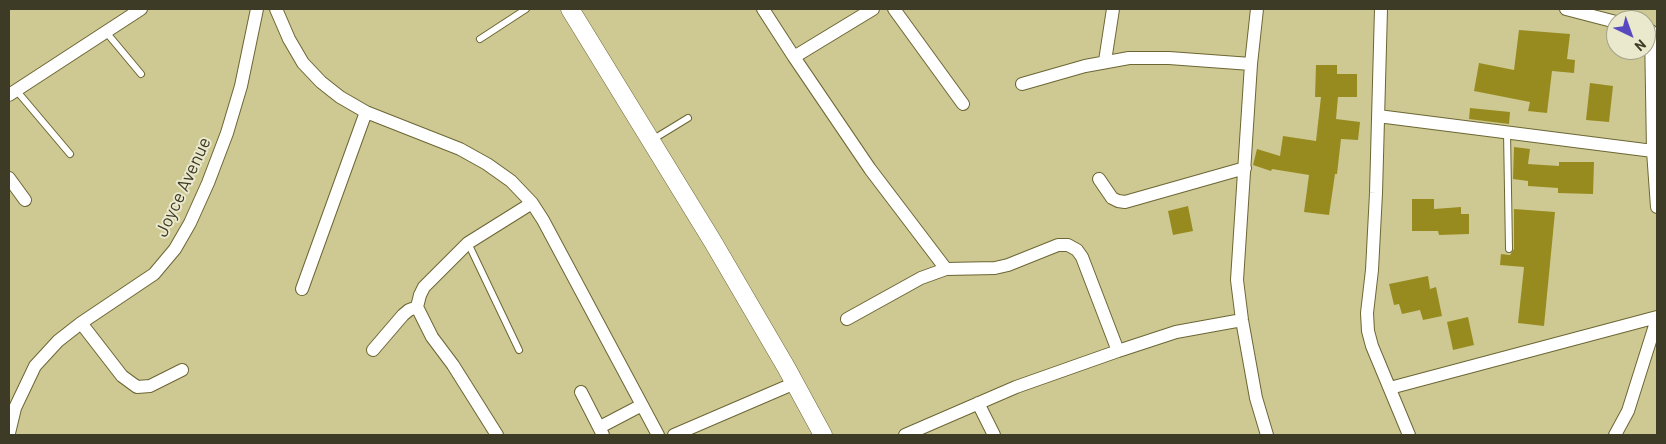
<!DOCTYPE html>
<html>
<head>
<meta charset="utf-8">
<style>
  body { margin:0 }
  #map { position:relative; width:1666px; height:444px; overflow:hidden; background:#cec993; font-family:Barlow,sans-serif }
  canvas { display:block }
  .frame { position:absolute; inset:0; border:10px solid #3d3a25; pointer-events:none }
  .north { position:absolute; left:1606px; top:10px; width:50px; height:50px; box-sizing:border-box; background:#eae8cd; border:1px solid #a5a28a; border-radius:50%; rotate:138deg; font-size:14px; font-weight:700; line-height:20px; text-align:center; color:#3d3a25 }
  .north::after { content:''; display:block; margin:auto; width:18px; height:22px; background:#5849c1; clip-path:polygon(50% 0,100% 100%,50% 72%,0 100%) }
</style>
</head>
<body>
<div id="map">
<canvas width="1666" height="444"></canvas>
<div class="frame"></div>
<div class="north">N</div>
</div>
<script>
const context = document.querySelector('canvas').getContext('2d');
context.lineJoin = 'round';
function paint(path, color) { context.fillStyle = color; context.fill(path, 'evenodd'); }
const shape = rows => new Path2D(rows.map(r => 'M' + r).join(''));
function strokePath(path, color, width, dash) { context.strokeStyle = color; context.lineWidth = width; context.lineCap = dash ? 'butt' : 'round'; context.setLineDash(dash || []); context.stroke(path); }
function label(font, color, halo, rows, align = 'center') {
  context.font = font + ' Barlow,sans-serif'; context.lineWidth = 4; context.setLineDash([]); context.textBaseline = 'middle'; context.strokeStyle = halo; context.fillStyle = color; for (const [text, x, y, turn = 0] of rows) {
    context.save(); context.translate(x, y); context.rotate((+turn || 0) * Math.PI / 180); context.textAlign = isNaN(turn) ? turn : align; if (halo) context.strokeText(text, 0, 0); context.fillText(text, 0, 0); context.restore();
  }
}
paint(shape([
  [1519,30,1570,34,1567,59,1575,60,1574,73,1552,71,1547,113,1528,111,1530,102,1474,91,1479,63,1514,70],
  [1316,65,1337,65,1337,74,1357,74,1357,97,1338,97,1336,119,1360,122,1358,140,1341,139,1337,174,1335,174,1329,215,1304,212,1309,175,1272,169,1271,171,1253,165,1257,149,1280,156,1283,136,1316,141,1321,97,1315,97],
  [1590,83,1613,86,1609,122,1586,120],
  [1470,108,1510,112,1509,124,1469,119],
  [1514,147,1530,149,1528,164,1559,166,1559,162,1594,162,1593,194,1558,193,1558,188,1528,186,1528,181,1513,179],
  [1412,199,1434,199,1434,209,1461,207,1461,214,1469,214,1469,234,1439,235,1438,231,1412,231],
  [1188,206,1193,231,1173,235,1168,211],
  [1514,209,1555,212,1544,326,1518,323,1524,267,1500,265,1501,254,1510,255,1514,249],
  [1428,276,1430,289,1436,287,1442,316,1423,320,1420,310,1402,314,1399,304,1394,305,1389,284],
  [1468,317,1474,345,1453,350,1447,322]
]), '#978b1f');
const lane = shape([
  [106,32,141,74],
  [480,39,526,9],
  [16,90,70,154],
  [1507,132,1509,249],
  [652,140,688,118],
  [468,243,519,350]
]);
const street = shape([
  [276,9,289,39,303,63,321,82,340,97,366,112,460,149,487,164,511,181,532,203,543,220,658,435],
  [763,9,794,57,870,169,946,269],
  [894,9,963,104],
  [1257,9,1251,64,1237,280,1242,320,1256,398,1267,435],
  [1381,9,1376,193,1372,270,1367,313,1368,331,1372,346,1409,435],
  [1566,9,1616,22],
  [1651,31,1653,151,1657,207],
  [794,57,873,9],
  [1105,61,1113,9],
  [1022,84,1085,66,1129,58,1169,58,1251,64],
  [9,95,141,9],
  [1378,116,1653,151],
  [9,178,25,200],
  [1099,179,1112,198,1118,201,1125,202,1245,168],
  [302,289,366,112],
  [847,319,921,278,946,269,995,268,1008,265,1058,245,1068,245,1077,250,1082,257,1118,351],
  [81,323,122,376,137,387,150,386,182,370],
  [373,350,403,315,409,310,417,307],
  [1390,388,1657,317],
  [581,392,603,435],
  [978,403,994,435],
  [600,427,642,405],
  [9,433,15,408,35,366,58,341,81,323,154,274,175,249,190,223,208,183,227,133,241,86,257,9],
  [497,435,453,365,432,337,417,307,420,295,424,287,468,243,532,203],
  [674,435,795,383],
  [905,435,1016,387,1118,351,1176,332,1242,320],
  [1615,435,1628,411,1657,319]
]);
const secondary = shape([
  [570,9,713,242,786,367,823,435]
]);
strokePath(lane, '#6c6634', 8);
strokePath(street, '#6c6634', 14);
strokePath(secondary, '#6c6634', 19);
strokePath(lane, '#fff', 6);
strokePath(street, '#fff', 12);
strokePath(secondary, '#fff', 18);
label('18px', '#3d3a25', '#eae8cd', [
  ["Joyce Avenue",183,187,-65]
]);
</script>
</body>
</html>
